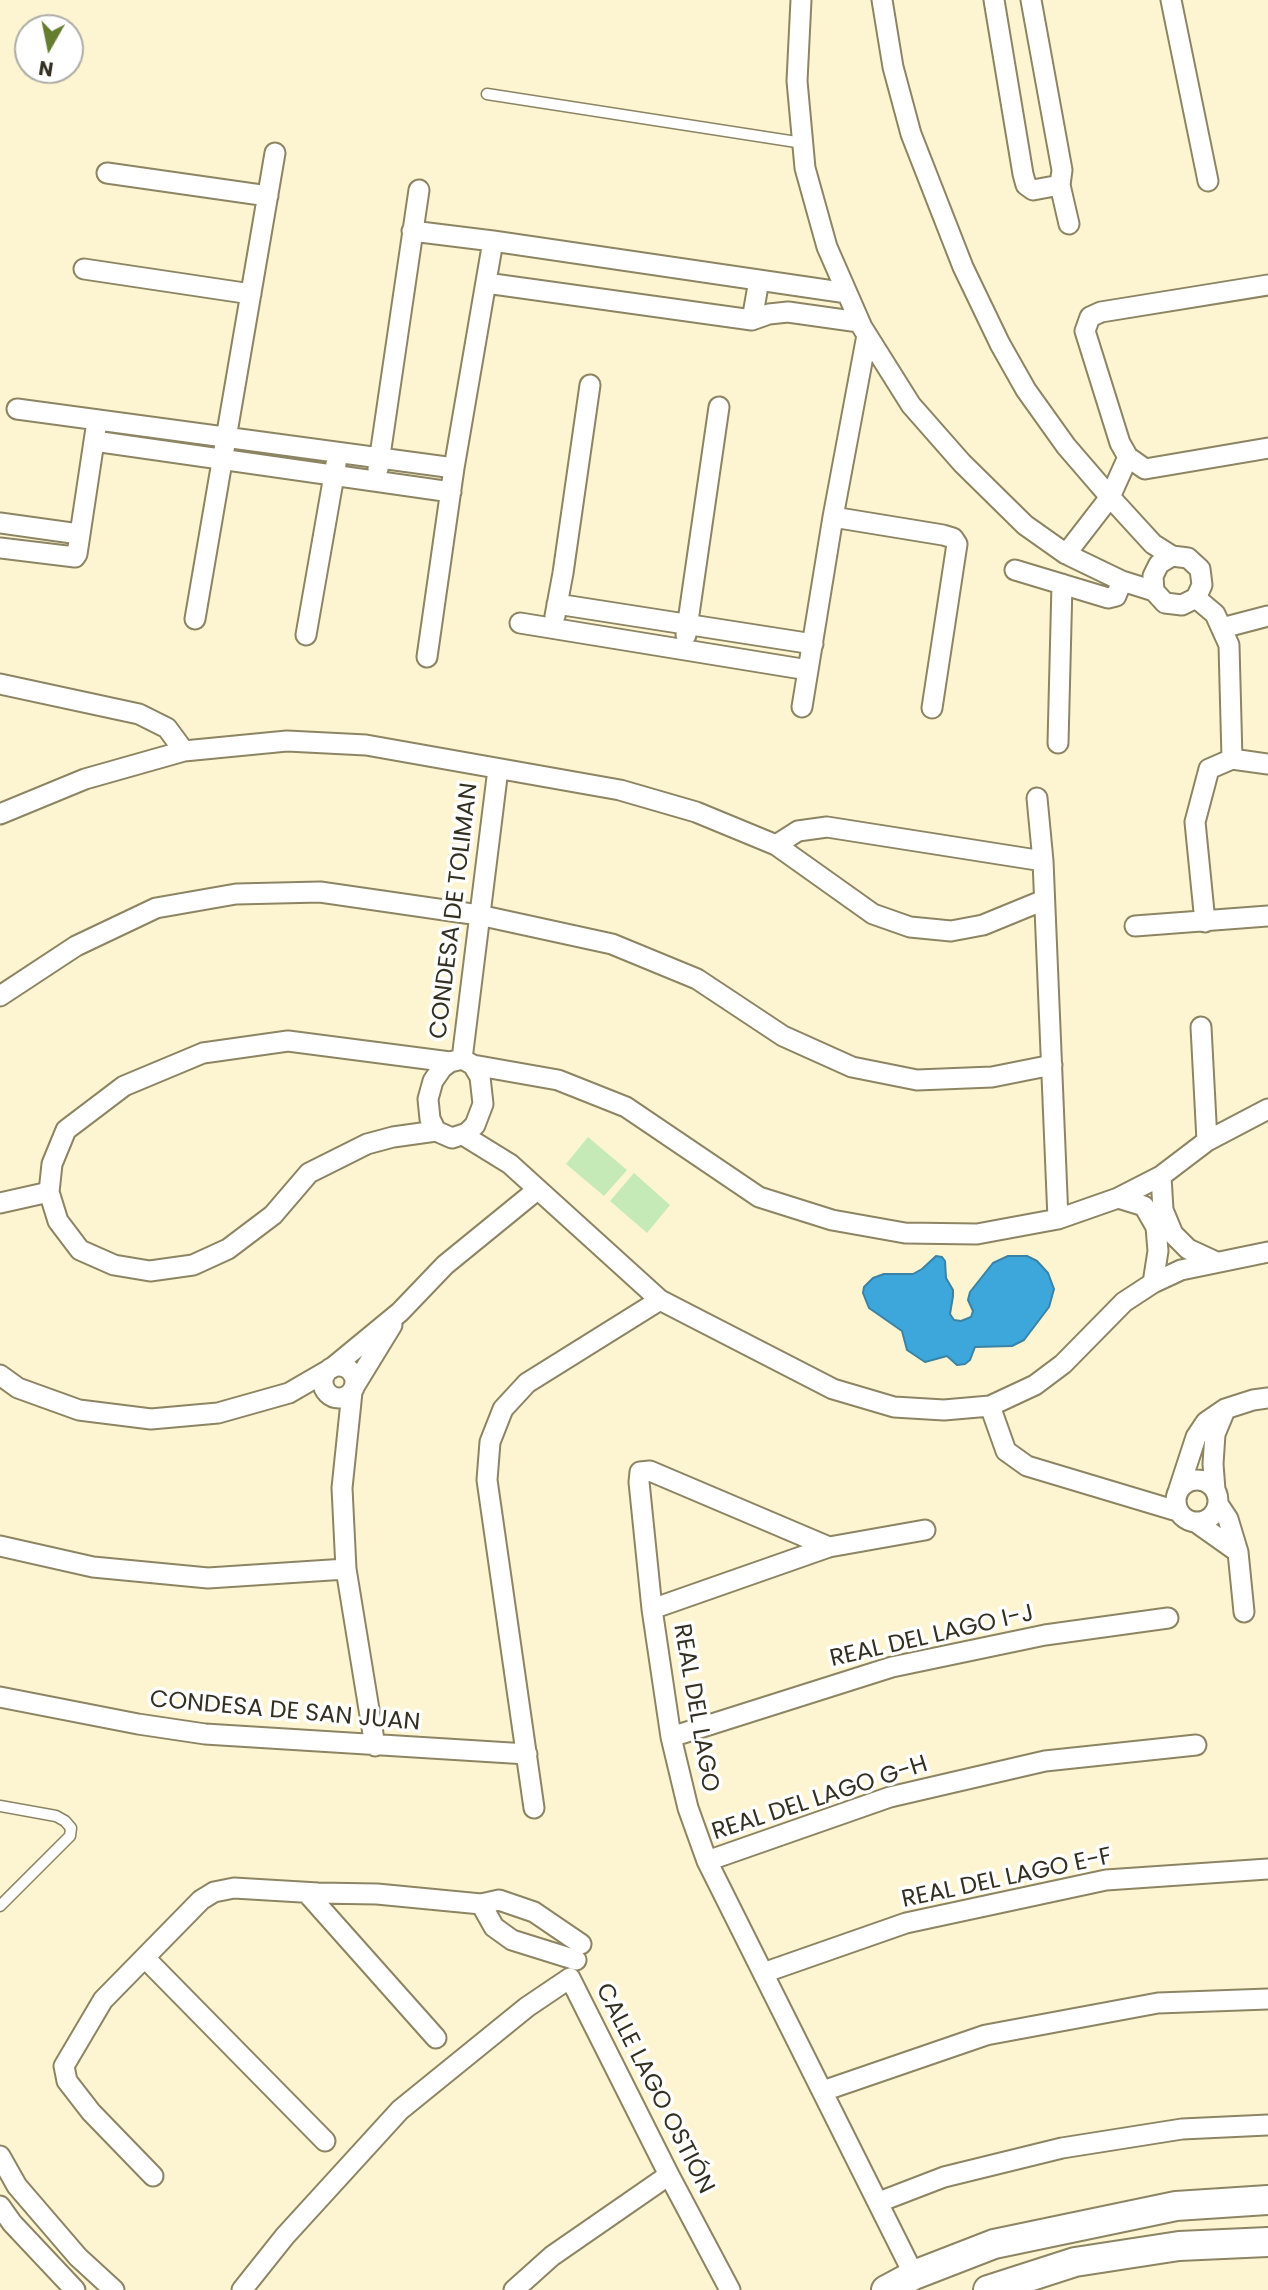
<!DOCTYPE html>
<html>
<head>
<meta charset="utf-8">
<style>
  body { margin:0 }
  #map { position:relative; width:1268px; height:2290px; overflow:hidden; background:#fdf5d1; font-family:Poppins,sans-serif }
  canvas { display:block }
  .north { position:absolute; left:14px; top:14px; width:70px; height:70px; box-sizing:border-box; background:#fff; border:2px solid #adaca7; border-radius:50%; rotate:189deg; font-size:19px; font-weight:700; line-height:28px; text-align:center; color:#333022 }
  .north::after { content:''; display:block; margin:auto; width:24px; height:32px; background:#657d2f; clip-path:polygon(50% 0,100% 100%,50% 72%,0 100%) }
</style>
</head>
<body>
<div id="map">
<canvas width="1268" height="2290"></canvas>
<div class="north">N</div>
</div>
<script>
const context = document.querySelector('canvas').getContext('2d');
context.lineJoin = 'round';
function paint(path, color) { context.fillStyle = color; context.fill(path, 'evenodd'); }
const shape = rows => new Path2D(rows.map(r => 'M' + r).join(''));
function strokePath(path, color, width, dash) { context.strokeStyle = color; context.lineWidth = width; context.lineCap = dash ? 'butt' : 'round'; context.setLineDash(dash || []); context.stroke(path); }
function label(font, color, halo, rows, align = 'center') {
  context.font = font + ' Poppins,sans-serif'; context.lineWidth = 7; context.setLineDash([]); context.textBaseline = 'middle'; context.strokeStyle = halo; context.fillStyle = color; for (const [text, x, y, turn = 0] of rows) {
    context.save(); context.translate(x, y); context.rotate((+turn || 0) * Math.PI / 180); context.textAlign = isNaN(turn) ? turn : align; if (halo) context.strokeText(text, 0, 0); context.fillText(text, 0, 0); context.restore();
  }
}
paint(shape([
  [588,1137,627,1170,604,1196,566,1164],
  [634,1173,670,1205,647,1233,610,1201]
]), '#c5eab7');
const water = shape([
  [936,1256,942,1257,945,1261,946,1278,953,1290,953,1296,950,1314,954,1320,961,1321,971,1317,973,1311,968,1300,970,1292,993,1263,1008,1256,1027,1256,1037,1261,1048,1273,1054,1289,1049,1307,1024,1340,1012,1346,975,1347,970,1360,965,1364,957,1365,947,1356,925,1362,907,1350,902,1331,869,1308,863,1293,864,1287,873,1278,884,1274,913,1274,922,1269,936,1256]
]);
paint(water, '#3da7dc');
strokePath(water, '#3a83a4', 2);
const service = shape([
  [487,94,803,143],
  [0,1806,56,1816,65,1821,71,1828,70,1836,0,1906]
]);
const minor = shape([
  [801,0,797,81,805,168,827,247,862,327,911,405,962,463,1025,525,1066,554,1122,581,1154,591],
  [882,0,893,67,911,134,963,267,1000,344,1026,390,1066,446,1110,497,1153,544,1172,556,1188,558,1200,569,1202,585,1196,598,1182,605,1165,603,1154,591,1153,576,1159,564,1172,556],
  [994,0,1023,174,1026,185,1033,190,1060,185,1062,170,1031,0],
  [1171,0,1208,181],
  [107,173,268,196],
  [1060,185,1069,224],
  [412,231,493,241,847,293],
  [84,269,251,294],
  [486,283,752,320,769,314,788,312,859,322],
  [1268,285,1101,312,1090,317,1085,331,1120,443,1128,457,1145,469,1268,448],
  [752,320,759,280],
  [17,409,454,468],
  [94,441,451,492],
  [378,469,419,190],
  [833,517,943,535,953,538,957,544,932,708],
  [0,523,79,534],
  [0,548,75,557,77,554,96,428],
  [1066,554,1110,497,1128,457],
  [1015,570,1108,598,1116,596,1122,581],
  [1196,598,1215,614,1229,645,1232,759],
  [557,604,813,644],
  [555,616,563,573,590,385],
  [195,619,275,153],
  [520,623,808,670],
  [1222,628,1268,616],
  [306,635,336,464],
  [686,635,719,407],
  [427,657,454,468,493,241],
  [0,684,139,714,167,728,184,751],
  [802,707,833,517,867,335],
  [1058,743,1062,584],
  [1037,798,1043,861,1058,1219],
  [0,814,85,779,184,751,287,741,366,745,620,790,696,812,776,845,873,914,910,927,951,931,983,925,1044,900],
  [776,845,798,831,827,827,1043,861],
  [1205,922,1195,822,1209,769,1232,759,1268,764],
  [1135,926,1268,916],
  [0,996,76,946,156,908,236,894,320,892,479,915,612,944,697,979,783,1036,852,1067,917,1080,992,1077,1052,1065],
  [1201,1027,1207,1141],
  [462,1059,498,769],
  [462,1059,473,1065,480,1077,483,1104,475,1125,467,1133,452,1138,436,1131,430,1119,428,1099,433,1081,442,1068,450,1062,462,1059],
  [473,1065,558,1080,626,1107,759,1197,832,1220,905,1233,977,1234,1058,1219,1118,1198,1161,1176,1207,1141,1268,1109],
  [436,1131,393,1137,367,1144,309,1173,273,1215,228,1249,193,1265,150,1271,114,1265,80,1250,58,1221,49,1192,52,1164,66,1130,124,1086,203,1053,288,1041,450,1062],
  [463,1135,510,1164,660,1300,833,1389,894,1407,944,1410,990,1406,1035,1385,1063,1364,1124,1302,1153,1283,1181,1270,1268,1252],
  [1161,1176,1163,1210,1173,1234,1188,1249,1214,1261],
  [1118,1198,1144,1206,1156,1227,1158,1251,1153,1283],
  [0,1203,49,1192],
  '323 1382a16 16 0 1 1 32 0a16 16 0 1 1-32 0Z',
  [332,1368,400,1312,445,1265,537,1190],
  [0,1375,18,1388,79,1410,151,1419,218,1413,289,1393,327,1371],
  [354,1387,392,1325],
  [352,1392,342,1488,346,1569,375,1746],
  [990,1406,1006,1451,1027,1466,1177,1511],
  '1176 1501a21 21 0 1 1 42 0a21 21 0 1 1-42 0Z',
  [1179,1489,1196,1437,1206,1422,1225,1409,1253,1400,1268,1398],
  [1215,1490,1213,1464,1215,1434,1225,1410],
  [1218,1504,1228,1519,1238,1552,1244,1612],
  [1197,1523,1238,1552],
  [0,1546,93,1567,208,1578,346,1569],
  [829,1547,650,1471,640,1472,639,1482,652,1609,671,1737,688,1808,707,1861,914,2275],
  [652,1609,829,1547,925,1530],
  [0,1697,138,1724,205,1734,527,1754],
  [671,1737,892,1667,1045,1635,1168,1618],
  [534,1808,487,1480,490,1442,503,1409,527,1383,660,1300],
  [707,1861,890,1797,1045,1761,1196,1745],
  [307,1893,436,2038],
  [145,1958,325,2141],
  [576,1960,512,1940,494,1927,481,1904,499,1900,534,1912,581,1944],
  [763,1973,906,1923,1106,1880,1268,1869],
  [570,1978,669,2175,730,2290],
  [823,2091,986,2035,1158,2003,1268,1999],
  [0,2156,17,2186,78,2257,114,2290],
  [153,2176,91,2112,67,2081,64,2066,103,2000,201,1900,214,1892,234,1888,318,1893,377,1894,481,1904],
  [879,2202,944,2177,1062,2148,1182,2129,1268,2125],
  [0,2206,12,2223,75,2290],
  [242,2290,285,2236,400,2110,527,2007,570,1978],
  [514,2290,552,2256,669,2175]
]);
const secondary = shape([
  [886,2290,914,2275,994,2244,1176,2206,1268,2200],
  [988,2290,1075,2262,1179,2246,1268,2242]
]);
strokePath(service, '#8c8463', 13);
strokePath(minor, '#8c8463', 23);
strokePath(secondary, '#8c8463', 32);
strokePath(service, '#fff', 10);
strokePath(minor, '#fff', 19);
strokePath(secondary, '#fff', 28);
label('24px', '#333022', '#fff', [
  ["CONDESA DE TOLIMAN",455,911,-83],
  ["REAL DEL LAGO I-J",932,1637,-13],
  ["REAL DEL LAGO",695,1708,80],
  ["CONDESA DE SAN JUAN",285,1712,5],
  ["REAL DEL LAGO G-H",820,1799,-18],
  ["REAL DEL LAGO E-F",1007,1879,-12],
  ["CALLE LAGO OSTIÓN",654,2089,63]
]);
</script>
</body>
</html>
